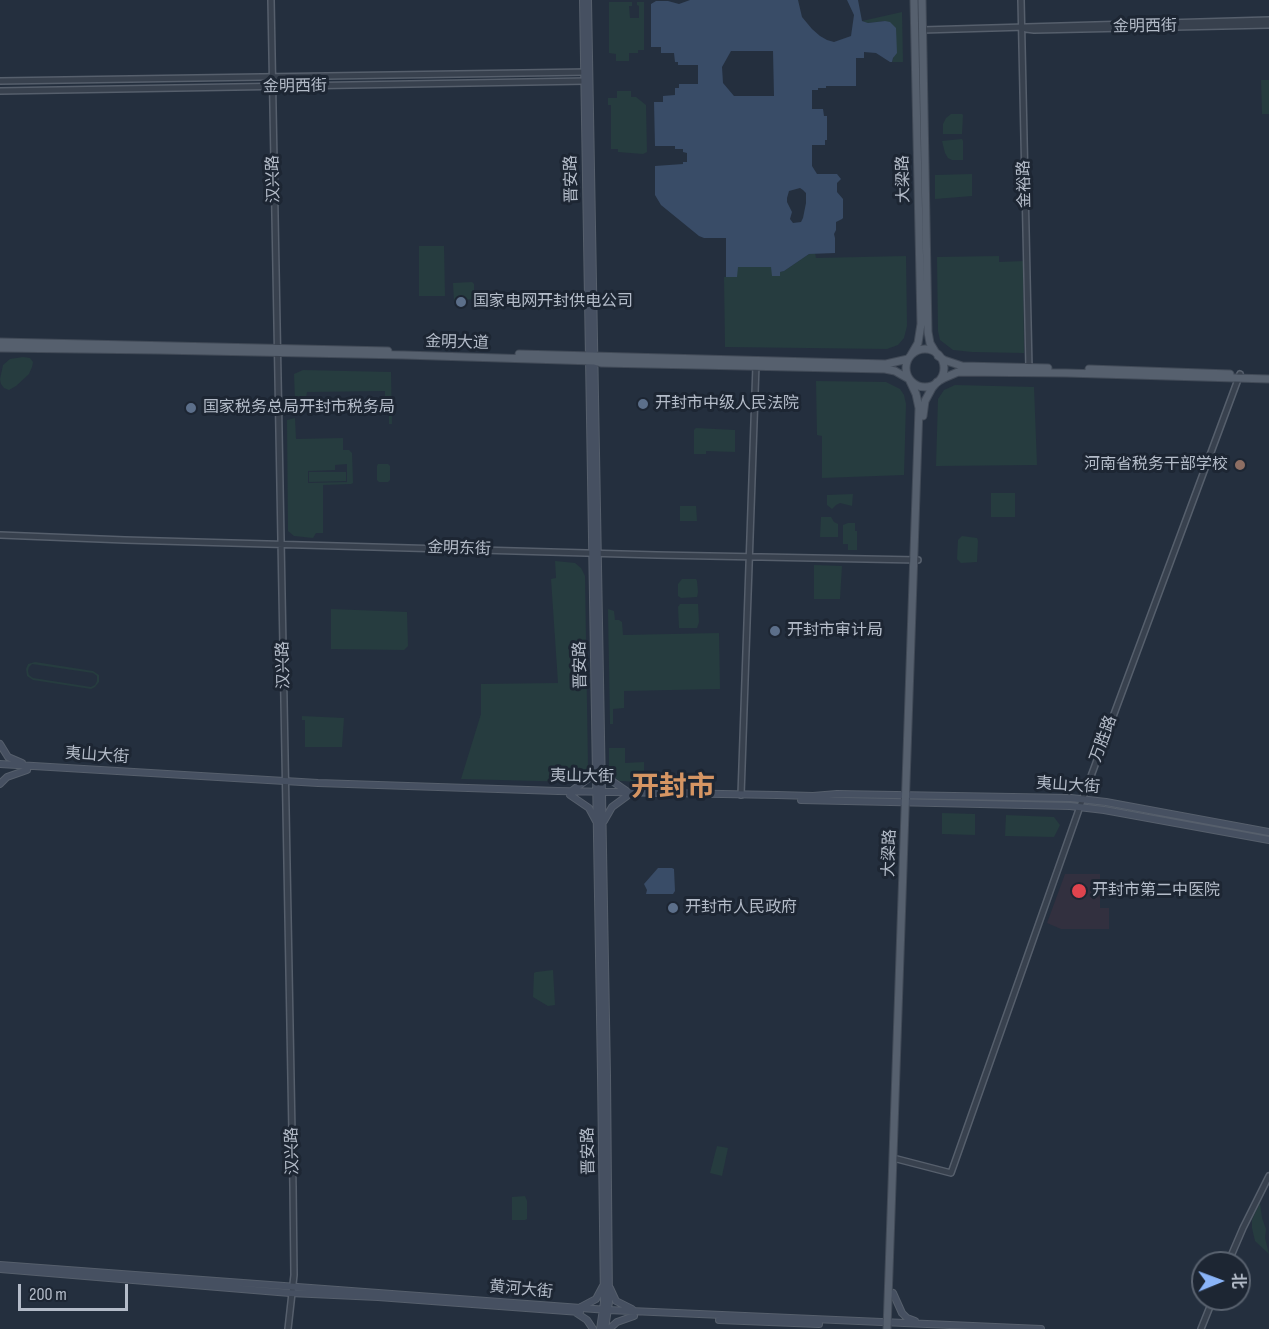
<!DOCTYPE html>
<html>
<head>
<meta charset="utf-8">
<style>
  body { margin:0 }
  #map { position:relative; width:1269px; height:1329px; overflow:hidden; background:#242f3e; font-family:"Sofia Sans Condensed","Noto Sans SC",sans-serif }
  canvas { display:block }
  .north { position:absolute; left:1191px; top:1251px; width:60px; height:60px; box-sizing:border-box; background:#1d2633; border:2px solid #59626f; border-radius:50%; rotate:89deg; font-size:16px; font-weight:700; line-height:24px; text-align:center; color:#b4bcc9 }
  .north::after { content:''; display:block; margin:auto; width:21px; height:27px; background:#8ab4f8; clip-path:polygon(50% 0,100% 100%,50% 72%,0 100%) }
  .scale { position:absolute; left:18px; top:1284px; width:110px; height:27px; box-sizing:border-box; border:3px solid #b4bcc9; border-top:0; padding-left:8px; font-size:18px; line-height:21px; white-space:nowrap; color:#b4bcc9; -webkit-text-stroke:4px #1d2633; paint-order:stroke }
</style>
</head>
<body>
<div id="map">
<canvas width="1269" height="1329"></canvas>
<div class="north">北</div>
<div class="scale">200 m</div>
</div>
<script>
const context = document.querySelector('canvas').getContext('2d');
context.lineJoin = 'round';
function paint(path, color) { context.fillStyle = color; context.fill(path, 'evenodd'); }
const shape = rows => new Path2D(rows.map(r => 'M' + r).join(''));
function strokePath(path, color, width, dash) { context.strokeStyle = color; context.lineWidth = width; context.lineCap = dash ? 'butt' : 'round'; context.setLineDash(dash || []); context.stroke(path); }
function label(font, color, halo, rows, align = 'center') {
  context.font = font + ' "Sofia Sans Condensed","Noto Sans SC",sans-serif'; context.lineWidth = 6; context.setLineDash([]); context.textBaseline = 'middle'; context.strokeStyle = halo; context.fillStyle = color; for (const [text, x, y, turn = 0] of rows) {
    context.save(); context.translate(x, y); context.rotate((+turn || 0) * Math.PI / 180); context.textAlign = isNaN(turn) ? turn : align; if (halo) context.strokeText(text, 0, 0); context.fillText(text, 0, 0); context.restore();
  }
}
paint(shape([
  [1065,874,1100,874,1100,908,1109,908,1109,929,1061,929,1047,923]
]), '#32303f');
paint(shape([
  [609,2,632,2,632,6,629,6,630,18,639,18,639,6,637,5,637,2,644,2,644,50,638,50,638,53,629,53,629,61,616,61,616,54,609,53],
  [902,12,903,62,892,62,894,56,885,21,868,23,862,21],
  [1261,80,1269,80,1269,114,1262,114],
  [617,91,631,91,631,97,636,97,646,105,647,152,643,154,618,152,618,149,611,149,611,105,608,105,608,98,617,98],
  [951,114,962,114,963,115,962,134,943,134,943,124,946,118],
  [962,139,963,141,963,160,952,160,948,158,945,153,942,141],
  [972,174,972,196,935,199,935,175],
  [419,246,444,246,445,296,419,296],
  [815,253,816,258,906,256,907,326,904,338,898,345,887,349,725,347,724,277,737,276,737,267,771,267,780,275,779,272,784,271,809,254],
  [999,256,999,262,1023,261,1024,353,972,352,953,350,940,340,938,331,937,257],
  [472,282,474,284,474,299,454,301,453,283],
  [23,357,30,358,33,362,32,367,29,374,16,386,9,390,4,388,1,384,0,379,3,365,10,359],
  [303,370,391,372,392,424,389,424,389,412,385,403,385,391,307,392,305,402,302,403,301,400,295,400,294,374],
  [816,381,886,382,900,389,904,395,906,404,904,475,822,478,822,436,817,435],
  [955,385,1034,387,1037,465,936,466,938,399,944,390],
  [295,418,296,439,343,438,343,450,349,450,352,453,353,483,351,484,323,485,323,533,316,533,313,538,294,536,288,531,287,420],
  [347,464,347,482,308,483,308,471,335,470,335,465],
  [696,428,735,430,735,452,706,451,706,454,694,454,694,430],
  [378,464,388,464,390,466,390,480,388,482,379,482,377,480,377,466],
  [309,472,346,472,346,481,309,482],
  [991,493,1015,493,1015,517,991,517],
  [853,494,852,506,840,503,836,505,832,509,827,505,827,495],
  [680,506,696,506,697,521,680,521],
  [821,517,831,517,834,522,838,524,838,537,820,537],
  [848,523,855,523,855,531,857,531,857,550,848,550,848,544,843,544,843,525],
  [962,536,977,538,978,541,977,562,961,563,957,559,958,540],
  [555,561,575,563,581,568,585,576,588,767,581,778,577,782,461,779,481,714,481,684,558,683,551,579,556,578],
  [814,565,842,566,840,599,814,599],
  [682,579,696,579,697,581,698,592,697,597,681,598,678,596,678,584],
  [680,604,698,604,699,622,697,628,679,628,678,607],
  [331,609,407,612,408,646,404,650,331,649],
  [608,609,614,611,615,620,619,620,622,622,623,635,719,633,720,689,624,691,624,708,613,709,613,724,610,724],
  [35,662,93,671,99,675,99,682,95,687,91,689,33,680,27,676,26,669,28,664],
  [32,664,93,673,97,676,97,681,95,685,91,687,33,678,29,675,28,671,29,667],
  [302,716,344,718,342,747,305,747,305,720,302,720],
  [609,748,625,748,625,763,644,762,644,782,619,781,609,771],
  [942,813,975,814,975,835,942,834],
  [1006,815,1054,817,1060,825,1054,837,1005,836],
  [553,970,555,1005,548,1006,533,997,534,973,536,972],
  [717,1146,728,1148,722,1176,710,1173],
  [525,1196,527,1201,527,1219,525,1220,512,1220,512,1197],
  [1260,1203,1262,1218,1266,1229,1265,1238,1269,1254,1255,1241,1252,1228,1252,1220]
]), '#263c3f');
paint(shape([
  [690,0,798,0,802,17,812,29,820,36,827,40,834,42,851,36,854,15,847,0,858,0,862,21,868,23,885,21,890,22,896,28,897,53,893,58,892,62,890,62,876,53,864,52,864,58,856,58,856,86,826,86,826,88,818,88,818,90,812,90,812,109,823,109,824,116,827,116,827,140,825,140,825,145,812,145,812,166,817,174,837,174,841,179,837,183,837,192,843,199,843,218,842,219,836,222,836,230,834,234,835,238,835,253,809,254,784,271,780,272,780,276,772,276,771,267,738,267,737,277,726,277,726,238,704,238,699,236,661,205,655,195,655,166,683,164,683,162,687,162,687,153,683,152,683,149,675,149,675,146,655,146,654,102,663,102,663,96,675,95,675,88,679,88,679,84,698,84,698,65,678,65,678,62,675,62,674,53,661,53,661,47,651,47,651,4,656,1,668,1,679,4],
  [731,51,773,51,774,96,734,96,723,83,722,67],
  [800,188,803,190,806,193,806,203,803,218,801,222,793,223,790,219,792,212,787,202,787,198,789,191],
  [658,868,672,868,674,869,675,891,673,894,646,894,647,890,644,884]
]), '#394c67');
const tertiary = shape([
  [271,0,293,1186,294,1275,288,1329],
  [1021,0,1029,368],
  [1026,29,1034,30,1269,25],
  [922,30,1269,20],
  [0,81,588,72],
  [0,91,586,81],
  [0,535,125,540,657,555,918,560],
  [741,795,756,365],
  [897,1159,951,1173,1084,795,1240,374],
  [1228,1263,1243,1228,1269,1176],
  [1201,1329,1213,1299]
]);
const secondary = shape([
  [583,0,601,1075,604,1302,600,1329],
  [588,0,607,1075,609,1302,605,1329],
  [0,744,8,757,22,763],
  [0,764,318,783,558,791,777,795,813,796,837,794,1071,798,1106,802,1269,832],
  [603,768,612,781,628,792],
  [0,784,7,777,27,770],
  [573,790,589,778,595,768],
  [570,795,589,808,596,821],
  [801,800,1070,806,1104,810,1269,840],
  [604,821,612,807,627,796],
  [0,1265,608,1310,1041,1329],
  [0,1269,290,1293,378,1297,580,1312],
  [610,1288,616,1301,632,1309],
  [893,1293,902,1313,907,1318,915,1321],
  [581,1307,596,1299,603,1286],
  [575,1312,587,1320,593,1329],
  [719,1320,819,1324],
  [609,1329,617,1322,634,1316]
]);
const primary = shape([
  [922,0,928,332,930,343,936,353],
  [0,342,388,351],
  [0,348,158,350,404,355,594,361,601,363,885,369,895,371,909,379,916,394,919,408,887,1329],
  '906 368a19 19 0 1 1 38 0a19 19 0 1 1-38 0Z',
  [519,354,886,364,908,359],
  [911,355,918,343,921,324,914,0],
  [938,356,944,360,962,366,1048,368],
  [1089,369,1230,374],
  [923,416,925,401,932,388,937,382,944,378,958,372,1066,373,1269,379]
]);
strokePath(tertiary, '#565f6c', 8);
strokePath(secondary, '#565f6c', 8);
strokePath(primary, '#414a57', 9);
strokePath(tertiary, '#38414e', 5);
strokePath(secondary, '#465061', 6);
strokePath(primary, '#56606e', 7);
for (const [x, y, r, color] of [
  [461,302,6,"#5c6f8a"],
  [643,404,6,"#5c6f8a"],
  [191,408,6,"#5c6f8a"],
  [1240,465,6,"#8d6e63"],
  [775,631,6,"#5c6f8a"],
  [1079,891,8,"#e0444e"],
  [673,908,6,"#5c6f8a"]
]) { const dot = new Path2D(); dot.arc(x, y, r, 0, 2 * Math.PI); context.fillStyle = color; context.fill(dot); strokePath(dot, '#1d2633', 2); }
label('16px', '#b4bcc9', '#1d2633', [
  ["金明西街",1145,27,-1],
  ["金明西街",295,87,-1],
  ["汉兴路",274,179,-91],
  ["晋安路",572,179,-91],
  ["大梁路",904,179,-91],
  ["金裕路",1025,184,-91],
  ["金明大道",457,343,2],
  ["金明东街",459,549,2],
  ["汉兴路",284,665,-91],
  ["晋安路",581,665,-91],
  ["万胜路",1104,739,-70],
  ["夷山大街",97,756,4],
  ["夷山大街",582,777,1],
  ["夷山大街",1068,786,4],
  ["大梁路",890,853,-88],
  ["汉兴路",293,1151,-91],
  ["晋安路",589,1151,-91],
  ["黄河大街",521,1290,5]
]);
label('16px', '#b4bcc9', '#1d2633', [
  ["国家电网开封供电公司",473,302],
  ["开封市中级人民法院",655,404],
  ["国家税务总局开封市税务局",203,408],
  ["河南省税务干部学校",1228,465,"right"],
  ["开封市审计局",787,631],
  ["开封市第二中医院",1092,891],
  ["开封市人民政府",685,908]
], 'left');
label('bold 28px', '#d59563', '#1d2633', [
  ["开封市",673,789]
]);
</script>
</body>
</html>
